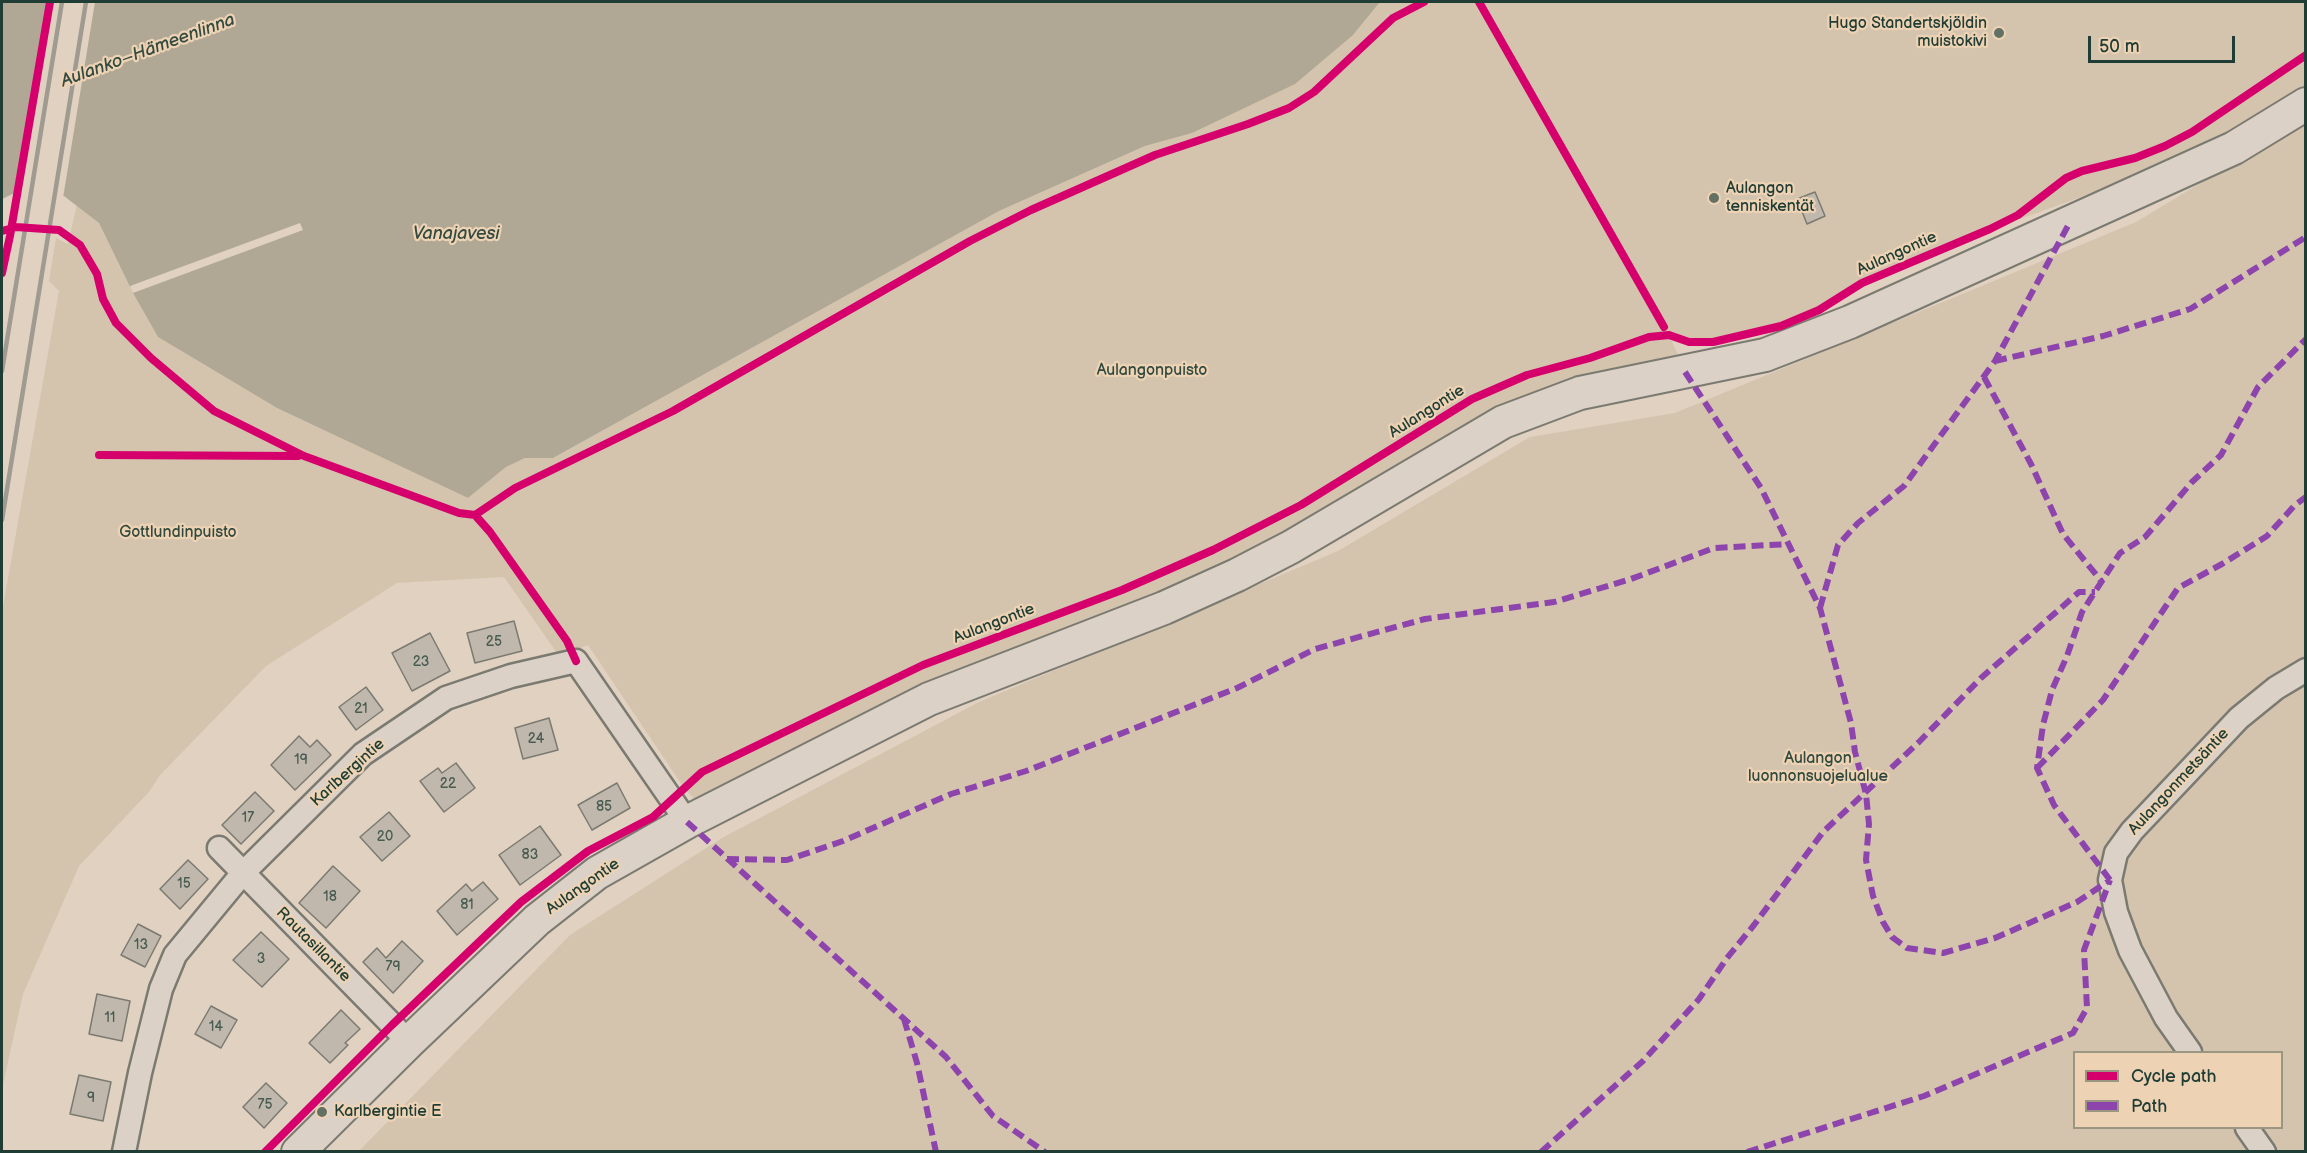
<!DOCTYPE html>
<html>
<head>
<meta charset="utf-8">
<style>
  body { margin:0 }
  #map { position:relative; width:2307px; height:1153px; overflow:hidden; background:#e0d1c1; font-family:"Balsamiq Sans",sans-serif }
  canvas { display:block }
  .frame { position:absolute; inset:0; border:3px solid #1f3d34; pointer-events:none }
  .legend { position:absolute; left:2073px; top:1051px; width:210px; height:78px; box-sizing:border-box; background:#edd2b4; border:2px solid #9b9681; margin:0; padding:8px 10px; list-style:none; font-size:18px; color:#1f3d34 }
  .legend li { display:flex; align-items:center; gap:12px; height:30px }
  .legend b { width:30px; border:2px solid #9b9681 }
  .scale { position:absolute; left:2088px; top:36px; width:147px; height:27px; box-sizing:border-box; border:3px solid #1f3d34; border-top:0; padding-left:8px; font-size:18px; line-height:21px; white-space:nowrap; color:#1f3d34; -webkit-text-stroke:4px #edd2b4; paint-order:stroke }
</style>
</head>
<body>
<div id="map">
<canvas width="2307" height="1153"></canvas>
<div class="frame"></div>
<ul class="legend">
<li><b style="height:8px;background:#d6006c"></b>Cycle path</li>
<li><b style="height:8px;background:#8e44ad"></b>Path</li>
</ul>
<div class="scale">50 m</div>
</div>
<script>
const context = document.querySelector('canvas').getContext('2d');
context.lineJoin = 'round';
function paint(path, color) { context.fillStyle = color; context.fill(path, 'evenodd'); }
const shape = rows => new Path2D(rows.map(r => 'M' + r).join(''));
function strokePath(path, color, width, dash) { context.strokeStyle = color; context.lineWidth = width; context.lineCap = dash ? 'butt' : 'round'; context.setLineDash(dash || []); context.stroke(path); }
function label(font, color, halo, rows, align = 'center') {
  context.font = font + ' "Balsamiq Sans",sans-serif'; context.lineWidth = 4.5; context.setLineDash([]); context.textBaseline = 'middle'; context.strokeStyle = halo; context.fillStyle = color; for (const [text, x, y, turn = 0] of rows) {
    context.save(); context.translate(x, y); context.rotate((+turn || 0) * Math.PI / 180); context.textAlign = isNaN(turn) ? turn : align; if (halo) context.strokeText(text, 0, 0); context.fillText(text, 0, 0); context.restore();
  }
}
paint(shape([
  [1380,2,2305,2,2305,93,2170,165,1970,237,1862,283,1819,310,1781,326,1741,336,1703,343,1689,342,1669,335,1679,357,1248,556,698,803,684,788,588,645,559,656,504,577,397,583,266,666,161,774,148,793,79,866,23,994,2,1089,2,612,59,291,49,281,56,238,68,244,77,204,99,223,133,293,158,337,277,408,468,498,506,467,525,458,553,458,999,211,1145,146,1192,133,1353,35],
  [2305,120,2305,1151,358,1152,570,935,722,838,979,702,1338,551,1530,437,1675,413,2136,222],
  [2074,1052,2282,1052,2282,1128,2074,1128]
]), '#d4c4ae');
paint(shape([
  [2,2,1380,2,1353,35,1295,84,1192,133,1145,146,999,211,553,458,525,458,506,467,468,498,277,408,158,337,133,293,99,223,64,196,23,189,2,199]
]), '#b0a895');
paint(shape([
  [47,2,95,2,63,198,23,192,14,196],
  [300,223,303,230,133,293,131,289,130,286]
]), '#e0d1c1');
const building = shape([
  [1815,192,1825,216,1807,224,1797,199,1815,192],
  [514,621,522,651,475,663,467,633,514,621],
  [430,633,450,671,412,691,392,653,430,633],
  [366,687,383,710,356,730,339,707,366,687],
  [549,718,558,750,523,759,515,728,549,718],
  [299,736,310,747,317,740,331,755,295,790,271,765,299,736],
  [456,763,475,788,444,812,420,781,438,768,442,773,456,763],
  [617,783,630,808,592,830,578,805,617,783],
  [255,792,274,811,241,844,222,825,255,792],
  [389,812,410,836,382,861,360,837,389,812],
  [540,826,561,855,520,885,499,855,540,826],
  [188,860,208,879,180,909,160,889,188,860],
  [333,866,360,891,326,928,299,903,333,866],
  [483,882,498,899,457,935,437,911,466,884,472,891,483,882],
  [138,924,161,936,145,967,121,955,138,924],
  [261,932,289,959,262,987,233,960,261,932],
  [402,941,423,961,393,993,363,962,377,948,386,958,402,941],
  [97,994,130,1001,122,1041,89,1034,97,994],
  [211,1006,237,1020,221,1048,195,1034,211,1006],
  [341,1010,360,1029,345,1043,348,1045,330,1063,309,1043,341,1010],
  [79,1075,111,1082,103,1121,70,1114,79,1075],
  [266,1083,287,1103,264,1128,243,1107,266,1083]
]);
paint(building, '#c1b8ad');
strokePath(building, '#7b7a71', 1.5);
const street = shape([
  [219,848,409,1042],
  [2190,1052,2166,1018,2130,950,2116,912,2110,880,2116,853,2132,831,2239,718,2276,688,2306,670],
  [2247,1128,2264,1152],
  [124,1152,140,1073,161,989,175,955,242,874,363,754,446,698,511,676,576,661,687,822]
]);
const secondary = shape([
  [298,1152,409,1042,537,920,597,873,687,822,929,699,1164,608,1237,575,1291,547,1503,422,1580,393,1765,355,1850,322,2234,148,2306,104]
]);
strokePath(street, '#7b7a71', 27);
strokePath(secondary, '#7b7a71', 36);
strokePath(street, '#dbd1c6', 22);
strokePath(secondary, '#dbd1c6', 32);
strokePath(shape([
  [2,371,62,2],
  [2,520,86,2]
]), '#9f9b91', 4.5);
strokePath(shape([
  [1995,361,2103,336,2190,309,2306,237],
  [1685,372,1761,488,1820,608,1851,723,1855,752,1866,794,1869,824,1866,860,1873,896,1883,922,1892,937,1907,948,1943,953,1995,938,2077,902,2110,880],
  [1984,377,2031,464,2063,534,2102,582],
  [1820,608,1838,545,1858,523,1904,486,1995,361,2070,222],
  [2037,768,2103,700,2178,588,2222,564,2267,536,2295,505,2306,497],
  [687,822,946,1057,993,1116,1045,1152],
  [727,859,787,860,843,841,951,794,1026,771,1237,688,1315,649,1425,619,1554,602,1631,579,1714,548,1789,544],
  [2110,880,2054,805,2037,768,2043,725,2052,690,2067,656,2082,612,2120,553,2145,537,2192,482,2221,455,2258,387,2306,339],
  [904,1019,917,1063,936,1152],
  [1541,1152,1643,1061,1699,999,1727,958,1754,925,1823,832,1919,742,1981,678,2079,592,2095,592],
  [1747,1152,1924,1096,2073,1033,2087,1008,2084,950,2110,880]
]), '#8e44ad', 6, [12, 6]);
strokePath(shape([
  [1479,2,1664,327],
  [2,231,16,227,59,230,80,245,97,274,103,299,116,323,151,358,214,411,304,456,459,513,475,515,490,532,567,641,576,661],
  [2,273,10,236,50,2],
  [99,455,298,456],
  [475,515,515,488,673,411,970,241,1031,210,1155,155,1248,124,1289,108,1314,92,1393,18,1424,2],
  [265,1152,392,1025,521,902,588,851,653,817,702,772,923,665,1122,590,1213,550,1301,505,1472,399,1527,375,1590,358,1649,337,1669,335,1689,342,1713,342,1781,326,1819,310,1862,283,1990,229,2018,215,2066,178,2082,171,2135,158,2165,146,2192,132,2306,55]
]), '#d6006c', 8);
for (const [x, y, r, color] of [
  [1999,33,6,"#637165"],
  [1714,198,6,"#637165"],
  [322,1112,6,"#637165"]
]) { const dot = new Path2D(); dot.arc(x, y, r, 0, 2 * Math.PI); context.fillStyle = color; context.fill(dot); strokePath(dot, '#edd2b4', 2); }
label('14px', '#485c52', null, [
  ["25",494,642],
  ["23",421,662],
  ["21",361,709],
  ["24",536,739],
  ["19",301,760],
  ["22",448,784],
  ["85",604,807],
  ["17",248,818],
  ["20",385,837],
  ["83",530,855],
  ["15",184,884],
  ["18",330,897],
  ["81",467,905],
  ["13",141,945],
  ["3",261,959],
  ["79",393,967],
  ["11",110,1018],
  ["14",216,1027],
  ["9",91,1098],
  ["75",265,1105]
]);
label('16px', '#1f3d34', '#edd2b4', [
  ["Hugo Standertskjöldin",1987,24,"right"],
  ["muistokivi",1987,42,"right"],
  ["Aulangon",1726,189],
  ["tenniskentät",1726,207],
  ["Karlbergintie E",334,1112]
], 'left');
label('16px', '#1f3d34', '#edd2b4', [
  ["Aulangontie",1897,254,-24],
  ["Aulangontie",1427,412,-32],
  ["Aulangontie",994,624,-21],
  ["Karlbergintie",348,773,-42],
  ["Aulangonmetsäntie",2179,782,-47],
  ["Aulangontie",583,887,-35],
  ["Rautasillantie",313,945,45]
]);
label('16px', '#304a3f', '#edd2b4', [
  ["Aulangonpuisto",1152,371],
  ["Gottlundinpuisto",178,533],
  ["Aulangon",1818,759],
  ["luonnonsuojelualue",1818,777]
]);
label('italic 18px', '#324a40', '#edd2b4', [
  ["Aulanko–Hämeenlinna",148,51,-20],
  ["Vanajavesi",456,234]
]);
</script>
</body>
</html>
